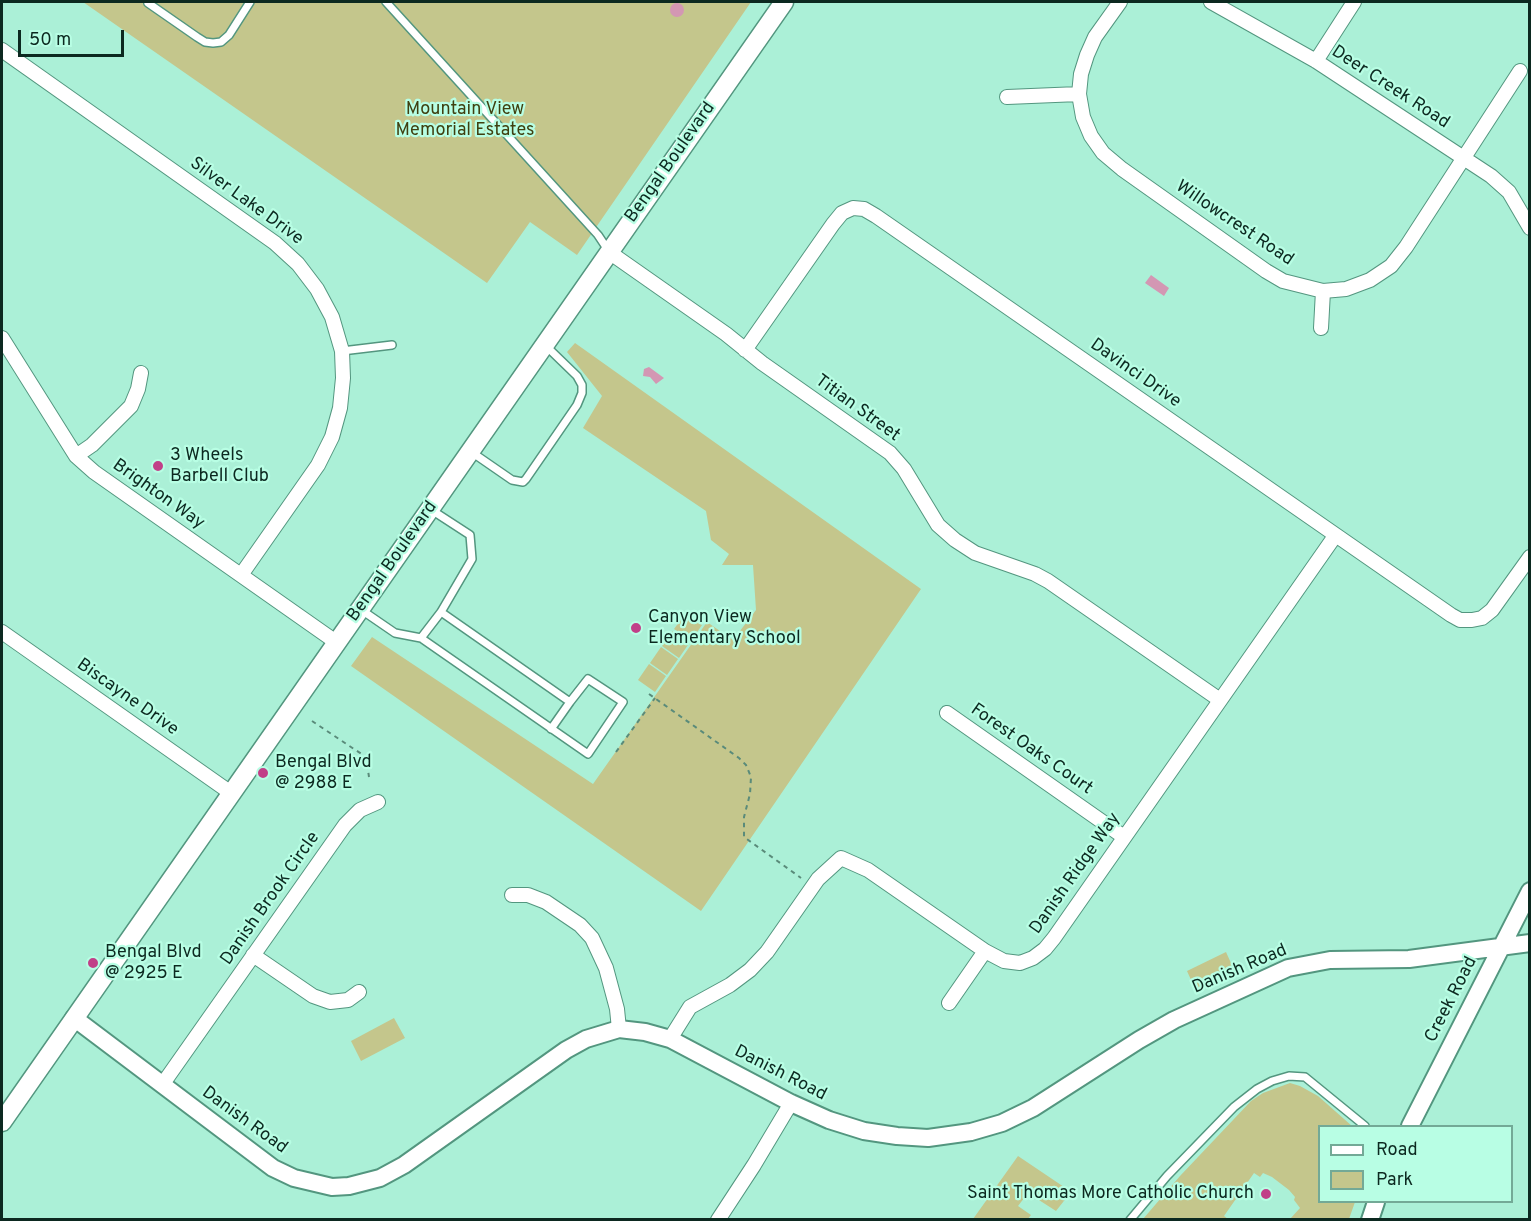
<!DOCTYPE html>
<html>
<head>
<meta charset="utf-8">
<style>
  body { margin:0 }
  #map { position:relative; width:1531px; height:1221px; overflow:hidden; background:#abf0d7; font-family:Overpass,sans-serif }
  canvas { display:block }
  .frame { position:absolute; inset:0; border:3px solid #0c2920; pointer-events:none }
  .legend { position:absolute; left:1318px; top:1125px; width:195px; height:78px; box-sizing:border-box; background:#b8fee4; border:2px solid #73a996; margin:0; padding:8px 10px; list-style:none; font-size:18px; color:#0c2920 }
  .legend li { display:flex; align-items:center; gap:12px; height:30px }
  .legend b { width:30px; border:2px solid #73a996 }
  .scale { position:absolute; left:18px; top:30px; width:106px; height:27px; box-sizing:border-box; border:3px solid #0c2920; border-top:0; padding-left:8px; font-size:18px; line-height:21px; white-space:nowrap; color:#0c2920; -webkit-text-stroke:4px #b8fee4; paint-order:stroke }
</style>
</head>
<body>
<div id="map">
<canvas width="1531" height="1221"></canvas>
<div class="frame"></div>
<ul class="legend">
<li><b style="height:8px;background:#fff"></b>Road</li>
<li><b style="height:16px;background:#c4c68c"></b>Park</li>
</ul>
<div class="scale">50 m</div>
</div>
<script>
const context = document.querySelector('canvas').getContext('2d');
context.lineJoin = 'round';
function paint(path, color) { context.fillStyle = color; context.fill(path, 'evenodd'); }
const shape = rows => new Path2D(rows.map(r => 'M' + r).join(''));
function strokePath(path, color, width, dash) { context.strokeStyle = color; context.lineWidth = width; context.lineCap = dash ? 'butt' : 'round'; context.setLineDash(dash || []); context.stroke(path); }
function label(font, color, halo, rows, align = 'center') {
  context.font = font + ' Overpass,sans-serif'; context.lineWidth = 4.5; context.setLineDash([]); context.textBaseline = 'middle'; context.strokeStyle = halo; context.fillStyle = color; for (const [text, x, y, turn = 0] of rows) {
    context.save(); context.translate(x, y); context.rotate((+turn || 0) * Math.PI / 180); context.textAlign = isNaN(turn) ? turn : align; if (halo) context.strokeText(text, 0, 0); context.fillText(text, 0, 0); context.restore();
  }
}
paint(shape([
  [83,2,751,2,577,255,530,222,487,283],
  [575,343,921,589,701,911,351,666,372,637,593,784,707,622,733,640,756,610,753,565,722,565,729,554,711,540,706,511,583,428,602,396,567,352],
  [685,614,702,625,691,641,674,629],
  [673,631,690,642,679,658,662,646],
  [661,647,678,659,667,675,650,663],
  [649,664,666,676,655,692,638,680],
  [1226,952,1235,972,1196,991,1187,971],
  [394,1018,405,1038,361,1061,351,1041],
  [1290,1083,1300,1086,1318,1096,1352,1126,1320,1126,1320,1202,1355,1202,1349,1219,1290,1219,1300,1208,1294,1200,1295,1197,1289,1190,1272,1177,1263,1173,1260,1177,1254,1173,1224,1216,1228,1219,1143,1219,1180,1176,1251,1101,1263,1093],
  [1018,1156,1067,1189,1064,1194,1067,1197,1056,1211,1028,1193,1018,1206,1031,1215,1028,1219,973,1219]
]), '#c4c68c');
paint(shape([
  '670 10a7 7 0 1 1 14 0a7 7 0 1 1-14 0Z',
  [1151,275,1169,288,1164,296,1145,283],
  [649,367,664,378,656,384,650,377,643,376,644,369]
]), '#d397b3');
const service = shape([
  [386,2,598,235,608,250],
  [148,3,197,37,205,42,213,43,221,42,229,35,250,2],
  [342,351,392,345],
  [470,451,512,480,523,482,526,479,577,405,582,393,582,385,577,376,545,345],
  [360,609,395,633,421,638,588,754,623,702,588,679,570,702,441,612],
  [421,638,441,612,472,559,470,535,430,509],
  [551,729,570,702],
  [1130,1220,1167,1176,1234,1107,1257,1089,1272,1081,1289,1076,1305,1077,1365,1126]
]);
const minor = shape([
  [1120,2,1095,37,1087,55,1081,74,1079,94,1083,117,1091,136,1103,153,1122,169,1266,271,1283,281,1323,291,1346,289,1370,280,1391,266,1406,247,1520,71],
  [1211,2,1316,61,1491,176,1509,192,1530,228],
  [2,50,275,243,298,264,317,289,332,317,342,351,343,378,340,408,332,437,318,465,241,575],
  [1316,61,1354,2],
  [1007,97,1079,94],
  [609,252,726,334,762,363,890,453,904,469,938,525,955,540,975,553,1035,574,1048,581,1220,700],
  [1321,328,1323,291],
  [2,338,76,456,94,472,336,642],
  [745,350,833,224,842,213,853,208,864,209,876,216,1451,615,1460,620,1472,620,1482,618,1492,610,1530,557],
  [76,456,92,445,131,406,138,389,141,373],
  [2,632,231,793],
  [947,713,1124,837],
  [512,895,528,895,546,902,580,925,592,938,606,968,617,1009,619,1029],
  [253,955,313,996,330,1002,348,1000,359,992],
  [949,1003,985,951],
  [670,1039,690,1007,730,985,750,970,767,952,818,879,841,858,868,870,985,951,1004,961,1020,963,1033,958,1045,949,1054,938,1335,536],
  [162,1085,345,825,360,810,378,802],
  [718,1220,754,1165,791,1103]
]);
const tertiary = shape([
  [74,1018,273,1168,294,1178,332,1187,349,1186,380,1178,404,1165,566,1050,586,1039,619,1029,645,1032,670,1039,791,1103,829,1120,864,1131,897,1136,928,1138,971,1132,1002,1123,1033,1108,1139,1040,1174,1020,1288,968,1330,960,1409,959,1530,943],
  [1410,1126,1530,891],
  [1370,1220,1376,1202]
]);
const secondary = shape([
  [2,1122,784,2]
]);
strokePath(service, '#53967f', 10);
strokePath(minor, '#53967f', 16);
strokePath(tertiary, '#53967f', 20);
strokePath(secondary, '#53967f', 21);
strokePath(shape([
  [649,694,739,758,746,765,751,777,750,794,744,817,744,837,801,878],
  [312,721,366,757,369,777],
  [616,752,655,698]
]), '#5a8b7a', 2, [4.5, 4.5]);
strokePath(service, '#fff', 7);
strokePath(minor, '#fff', 14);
strokePath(tertiary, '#fff', 16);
strokePath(secondary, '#fff', 18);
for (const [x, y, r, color] of [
  [158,466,6,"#c14088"],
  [636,628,6,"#c14088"],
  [263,773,6,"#c14088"],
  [93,963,6,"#c14088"],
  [1266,1194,6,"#c14088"]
]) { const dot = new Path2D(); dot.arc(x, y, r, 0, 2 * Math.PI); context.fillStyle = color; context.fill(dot); strokePath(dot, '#b8fee4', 2); }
label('18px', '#0c2920', '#b8fee4', [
  ["Deer Creek Road",1390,88,33],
  ["Bengal Boulevard",671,163,-55],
  ["Silver Lake Drive",246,202,36],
  ["Willowcrest Road",1234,224,34],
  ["Davinci Drive",1135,374,35],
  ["Titian Street",857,409,36],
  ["Brighton Way",158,495,35],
  ["Bengal Boulevard",393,562,-55],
  ["Biscayne Drive",127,698,35],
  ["Forest Oaks Court",1031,750,35],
  ["Danish Ridge Way",1076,874,-55],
  ["Danish Brook Circle",271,899,-55],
  ["Danish Road",1240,970,-23],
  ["Creek Road",1452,1000,-63],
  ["Danish Road",780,1074,27],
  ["Danish Road",244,1121,36]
]);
label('18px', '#3f3f0f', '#b8fee4', [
  ["Mountain View",465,110],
  ["Memorial Estates",465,131]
]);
label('18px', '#0c2920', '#b8fee4', [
  ["3 Wheels",170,456],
  ["Barbell Club",170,477],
  ["Canyon View",648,618],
  ["Elementary School",648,639],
  ["Bengal Blvd",275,763],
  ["@ 2988 E",275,784],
  ["Bengal Blvd",105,953],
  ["@ 2925 E",105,974],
  ["Saint Thomas More Catholic Church",1254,1194,"right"]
], 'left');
</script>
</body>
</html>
